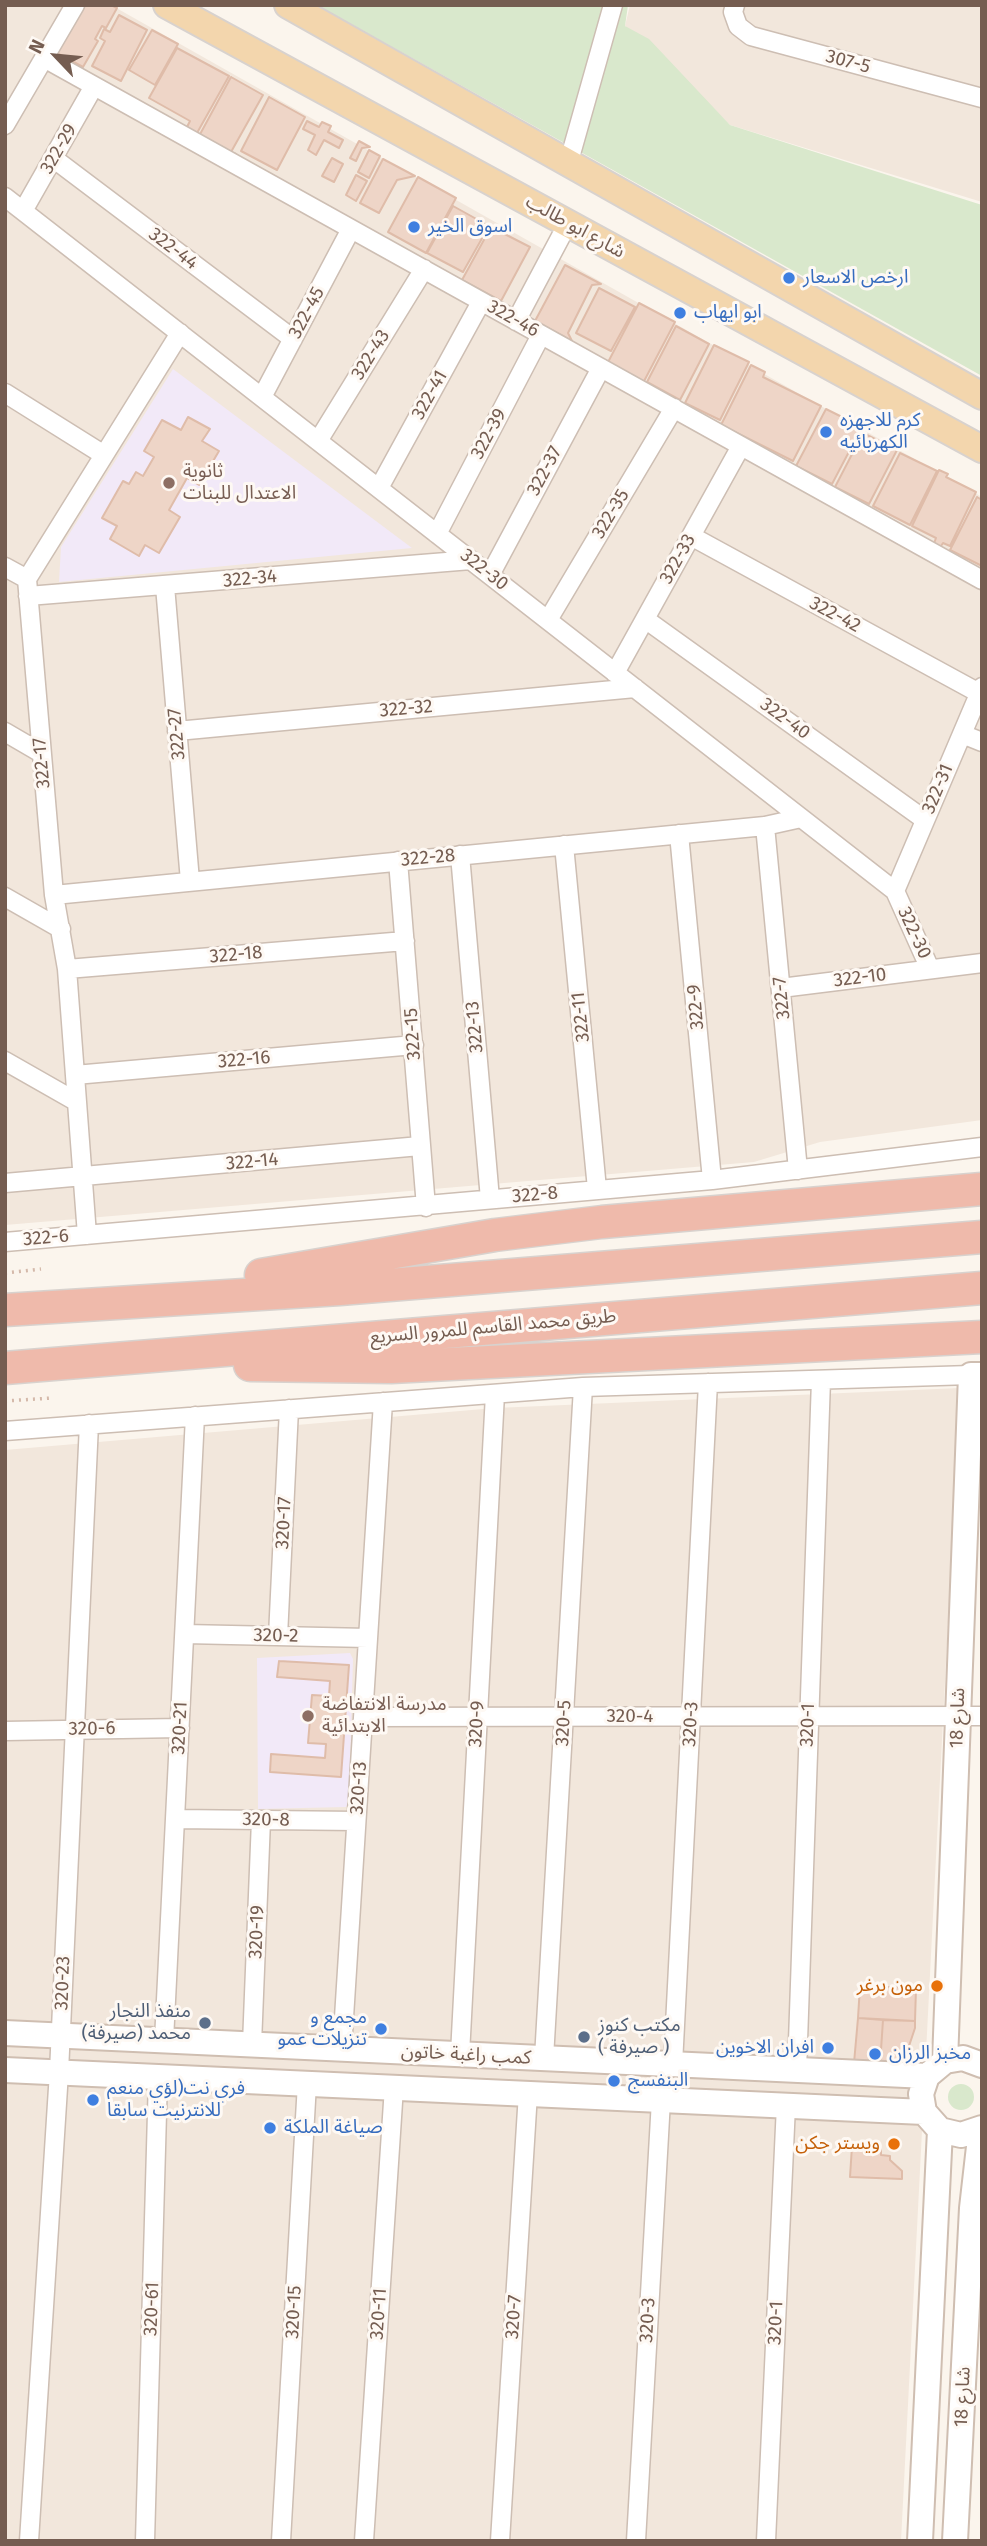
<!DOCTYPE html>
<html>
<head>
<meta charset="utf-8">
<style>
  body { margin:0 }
  #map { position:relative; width:987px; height:2546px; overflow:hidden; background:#fbf5ed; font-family:"Fira Sans",sans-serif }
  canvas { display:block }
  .frame { position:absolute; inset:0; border:7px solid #755d51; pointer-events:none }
  .north { position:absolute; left:21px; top:21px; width:70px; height:70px; -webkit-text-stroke:5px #fef9f4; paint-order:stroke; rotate:296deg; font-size:19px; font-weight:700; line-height:28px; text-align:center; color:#755d51 }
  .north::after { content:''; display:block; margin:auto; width:24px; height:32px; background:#755d51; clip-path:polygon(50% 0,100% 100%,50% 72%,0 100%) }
</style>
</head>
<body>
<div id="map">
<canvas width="987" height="2546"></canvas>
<div class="frame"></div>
<div class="north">N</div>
</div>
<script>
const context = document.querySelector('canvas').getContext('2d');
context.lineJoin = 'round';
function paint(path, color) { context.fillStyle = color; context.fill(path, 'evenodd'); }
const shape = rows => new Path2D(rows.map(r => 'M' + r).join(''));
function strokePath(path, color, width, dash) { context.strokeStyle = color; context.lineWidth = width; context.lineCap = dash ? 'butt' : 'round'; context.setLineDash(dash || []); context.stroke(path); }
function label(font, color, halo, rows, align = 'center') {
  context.font = font + ' "Fira Sans","Noto Sans Arabic",sans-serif'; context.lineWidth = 6; context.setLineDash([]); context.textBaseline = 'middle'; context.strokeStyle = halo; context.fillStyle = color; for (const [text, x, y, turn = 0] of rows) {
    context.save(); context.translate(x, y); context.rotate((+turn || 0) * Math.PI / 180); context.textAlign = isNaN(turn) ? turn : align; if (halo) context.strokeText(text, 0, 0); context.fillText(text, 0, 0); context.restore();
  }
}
paint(shape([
  [5,5,111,5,982,497,982,1120,820,1142,754,1162,5,1225],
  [630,5,982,5,982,202,730,125,625,26],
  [960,1388,901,2541,5,2541,5,1450,495,1408]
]), '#f2e7dc');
paint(shape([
  [173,369,412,548,59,582,61,547],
  [350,1653,353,1659,349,1802,346,1807,258,1809,257,1658]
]), '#f2e9f8');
paint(shape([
  [317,5,628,5,625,26,649,39,730,125,982,205,982,376],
  '948 2097a13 13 0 1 1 26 0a13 13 0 1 1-26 0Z'
]), '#d9e8cc');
const building = shape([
  [80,5,111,5,117,8,106,28,102,26,95,39,98,41,83,67,55,52,80,5],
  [119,15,147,30,121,81,92,66,105,41,100,38,104,29,110,32,119,15],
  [152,30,178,44,155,85,129,70,152,30],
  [177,48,229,76,197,133,187,127,190,121,149,98,177,48],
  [231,77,263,95,231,152,236,154,234,158,198,138,231,77],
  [269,97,305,117,277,170,241,151,269,97],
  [307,121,319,127,322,122,331,126,328,132,343,140,339,148,324,140,316,155,308,150,315,135,303,129,307,121],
  [359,141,370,147,362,148,356,161,350,158,359,141],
  [369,150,380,156,369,178,358,172,369,150],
  [332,158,343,164,334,182,322,176,332,158],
  [383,159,415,176,397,180,379,213,360,203,383,159],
  [356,175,367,181,356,201,346,195,356,175],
  [418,177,456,198,426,253,388,232,418,177],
  [453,206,489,226,463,272,427,253,453,206],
  [491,227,530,247,501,301,462,280,491,227],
  [565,265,601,284,592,285,568,333,572,341,535,321,565,265],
  [599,288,635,307,611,351,576,333,599,288],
  [639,303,675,322,642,385,606,366,639,303],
  [676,326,709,344,680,400,647,382,676,326],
  [714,345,749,362,720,420,685,403,714,345],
  [751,365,765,372,763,377,821,406,793,461,721,425,751,365],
  [826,409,862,427,832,484,796,466,826,409],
  [188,417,210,429,202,441,219,451,199,485,187,478,169,510,180,517,159,553,145,545,139,556,110,539,117,526,102,518,123,481,129,484,136,472,143,476,154,457,144,451,162,420,181,430,188,417],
  [863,433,897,450,869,504,835,487,863,433],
  [900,453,937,471,910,525,873,506,900,453],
  [939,470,948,474,946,477,976,492,950,546,943,543,939,549,933,546,936,538,912,526,939,470],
  [977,497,982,500,982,566,950,550,977,497],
  [279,1661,349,1665,341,1777,270,1772,271,1754,325,1758,326,1744,308,1743,312,1695,329,1696,330,1681,277,1677,279,1661],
  [860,1986,916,1988,915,2021,858,2018,860,1986],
  [858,2018,883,2020,880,2065,854,2063,858,2018],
  [883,2020,915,2021,915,2028,907,2052,893,2063,880,2065,883,2020],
  [852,2146,881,2147,881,2155,890,2156,890,2160,902,2171,902,2179,850,2177,852,2146]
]);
paint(building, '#eed5c7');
strokePath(building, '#dfbca9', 2);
const street = shape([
  [735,5,733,12,738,26,751,36,982,98],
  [44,58,982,580],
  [5,125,75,5],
  [53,158,293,339],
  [569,161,613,5],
  [5,197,895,891,930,969],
  [23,211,94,86],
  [516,321,568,223],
  [5,393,104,455],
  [262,397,351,229],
  [318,441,424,269],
  [379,488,481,302],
  [437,534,541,335],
  [691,536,979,693],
  [5,567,27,579],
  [490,575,601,368],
  [165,586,190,881],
  [28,596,471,560],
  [645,619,925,820],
  [548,620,674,408],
  [615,673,741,446],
  [177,731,635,688],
  [5,732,41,753],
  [962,734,982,742],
  [765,826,798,1170],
  [679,834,712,1180],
  [564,845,597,1189],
  [460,855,490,1199],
  [398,861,426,1207],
  [895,891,982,687],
  [54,895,765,826,801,818],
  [5,897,61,929],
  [67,969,405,941],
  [781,988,982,963],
  [5,1061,77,1102],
  [75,1075,414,1045],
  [5,1183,420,1146],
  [87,1235,67,969,54,895,27,579,180,333],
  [5,1242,712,1180,982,1147],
  [5,1431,583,1387,971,1375],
  [185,1634,368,1638],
  [278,1636,289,1409],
  [363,1717,982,1716],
  [5,1731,180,1728],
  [175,1819,356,1821],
  [164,2040,195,1416],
  [252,2044,261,1820],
  [342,2049,383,1402],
  [460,2054,495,1394],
  [544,2058,583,1387],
  [673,2064,708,1383],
  [797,2070,821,1380],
  [29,2541,59,2072,89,1424],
  [145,2541,158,2077],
  [281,2541,307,2083],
  [364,2541,394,2087],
  [500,2541,528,2093],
  [636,2541,661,2100],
  [766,2541,786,2105]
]);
const secondary = shape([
  [5,2033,927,2076],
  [945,2061,971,1375,982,1375],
  [982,2065,963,2058,945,2061,927,2076,921,2094,924,2112,940,2130,961,2135,982,2128],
  [5,2070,924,2112],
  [920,2541,940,2130],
  [955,2541,972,2208,981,2129]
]);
const primary = shape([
  [167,5,982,449],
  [288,5,982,396]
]);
const highway = shape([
  [261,1275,495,1235,602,1222,982,1189],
  [5,1310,340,1289,982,1237],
  [250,1365,391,1367,982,1337],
  [5,1368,982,1288]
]);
strokePath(street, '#cdbeb3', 21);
strokePath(secondary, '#cfbeb1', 28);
strokePath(primary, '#d8d2ce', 30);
strokePath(highway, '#d8d2ce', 35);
strokePath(shape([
  [5,1273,41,1269],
  [5,1401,52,1398]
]), '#d4b9aa', 3.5, [2, 5]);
strokePath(street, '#fff', 18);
strokePath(secondary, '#fff', 24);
strokePath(primary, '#f3d6ad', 26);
strokePath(highway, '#efbaab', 32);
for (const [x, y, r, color] of [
  [414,227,7,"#3f7fe0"],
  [789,278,7,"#3f7fe0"],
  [680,313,7,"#3f7fe0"],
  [826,432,7,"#3f7fe0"],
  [169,483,7,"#8d6e63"],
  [308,1716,7,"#8d6e63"],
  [937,1986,7,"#e8710a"],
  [205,2023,7,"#5c6f8a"],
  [381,2029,7,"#3f7fe0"],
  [584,2037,7,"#5c6f8a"],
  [828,2048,7,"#3f7fe0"],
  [875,2054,7,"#3f7fe0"],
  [614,2081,7,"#3f7fe0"],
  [93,2100,7,"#3f7fe0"],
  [270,2128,7,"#3f7fe0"],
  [894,2144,7,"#e8710a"]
]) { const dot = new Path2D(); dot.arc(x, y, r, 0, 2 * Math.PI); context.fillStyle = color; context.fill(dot); strokePath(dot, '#fef9f4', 2.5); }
label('19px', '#755d51', '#fef9f4', [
  ["307-5",848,62,15],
  ["322-29",59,149,-60],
  ["شارع ابو طالب",575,227,29],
  ["322-44",173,249,37],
  ["322-45",307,313,-62],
  ["322-46",513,319,29],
  ["322-43",371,355,-58],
  ["322-41",430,395,-61],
  ["322-39",489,434,-62],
  ["322-37",545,471,-62],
  ["322-35",611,514,-59],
  ["322-33",678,559,-61],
  ["322-30",484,570,38],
  ["322-34",250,579,-5],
  ["322-42",835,615,28],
  ["322-32",406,709,-5],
  ["322-40",785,719,36],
  ["322-27",177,734,-95],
  ["322-17",42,763,-95],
  ["322-31",938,789,-67],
  ["322-28",428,858,-5],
  ["322-30",914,933,65],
  ["322-18",236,955,-5],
  ["322-10",860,978,-7],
  ["322-7",782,998,-96],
  ["322-9",696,1007,-95],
  ["322-11",581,1017,-96],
  ["322-13",475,1027,-95],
  ["322-15",413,1034,-94],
  ["322-16",244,1060,-5],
  ["322-14",252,1162,-5],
  ["322-8",535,1195,-5],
  ["322-6",46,1238,-5],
  ["طريق محمد القاسم للمرور السريع",493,1327,-5],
  ["320-17",284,1523,-87],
  ["320-2",276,1636,1],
  ["320-4",630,1717],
  ["شارع 18",958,1718,-88],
  ["320-5",564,1723,-87],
  ["320-9",477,1724,-87],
  ["320-3",691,1724,-87],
  ["320-1",808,1725,-88],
  ["320-21",180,1728,-87],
  ["320-6",92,1729,-1],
  ["320-13",359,1788,-86],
  ["320-8",266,1820,1],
  ["320-19",257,1932,-88],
  ["320-23",63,1983,-88],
  ["كمب راغبة خاتون",466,2055,3],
  ["320-61",152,2309,-88],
  ["320-15",294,2312,-87],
  ["320-11",379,2314,-86],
  ["320-7",514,2317,-86],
  ["320-3",648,2320,-87],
  ["320-1",776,2323,-87],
  ["شارع 18",963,2397,-87]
]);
label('19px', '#366cbe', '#fef9f4', [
  ["اسوق الخير",428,227],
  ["ارخص الاسعار",803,278],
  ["ابو ايهاب",694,313],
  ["كرم للاجهزه",840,421],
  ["الكهربائيه",840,443],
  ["مجمع و",367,2018,"right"],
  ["تنزيلات عمو",367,2040,"right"],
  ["افران الاخوين",814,2048,"right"],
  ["مخبز الرزان",889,2054],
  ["البنفسج",628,2081],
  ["فري نت(لؤي منعم",107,2089],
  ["للانترنيت سابقا",107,2111],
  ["صياغة الملكة",284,2128]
], 'left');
label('19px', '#785e54', '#fef9f4', [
  ["ثانوية",183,472],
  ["الاعتدال للبنات",183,494],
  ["مدرسة الانتفاضة",322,1705],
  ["الابتدائية",322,1727]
], 'left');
label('19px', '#c56008', '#fef9f4', [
  ["مون برغر",923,1986],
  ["ويستر جكن",880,2144]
], 'right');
label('19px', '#4e5e75', '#fef9f4', [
  ["منفذ النجار",191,2012],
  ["محمد (صيرفة)",191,2034],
  ["مكتب كنوز",598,2026,"left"],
  ["( صيرفة )",598,2048,"left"]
], 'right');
</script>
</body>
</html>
